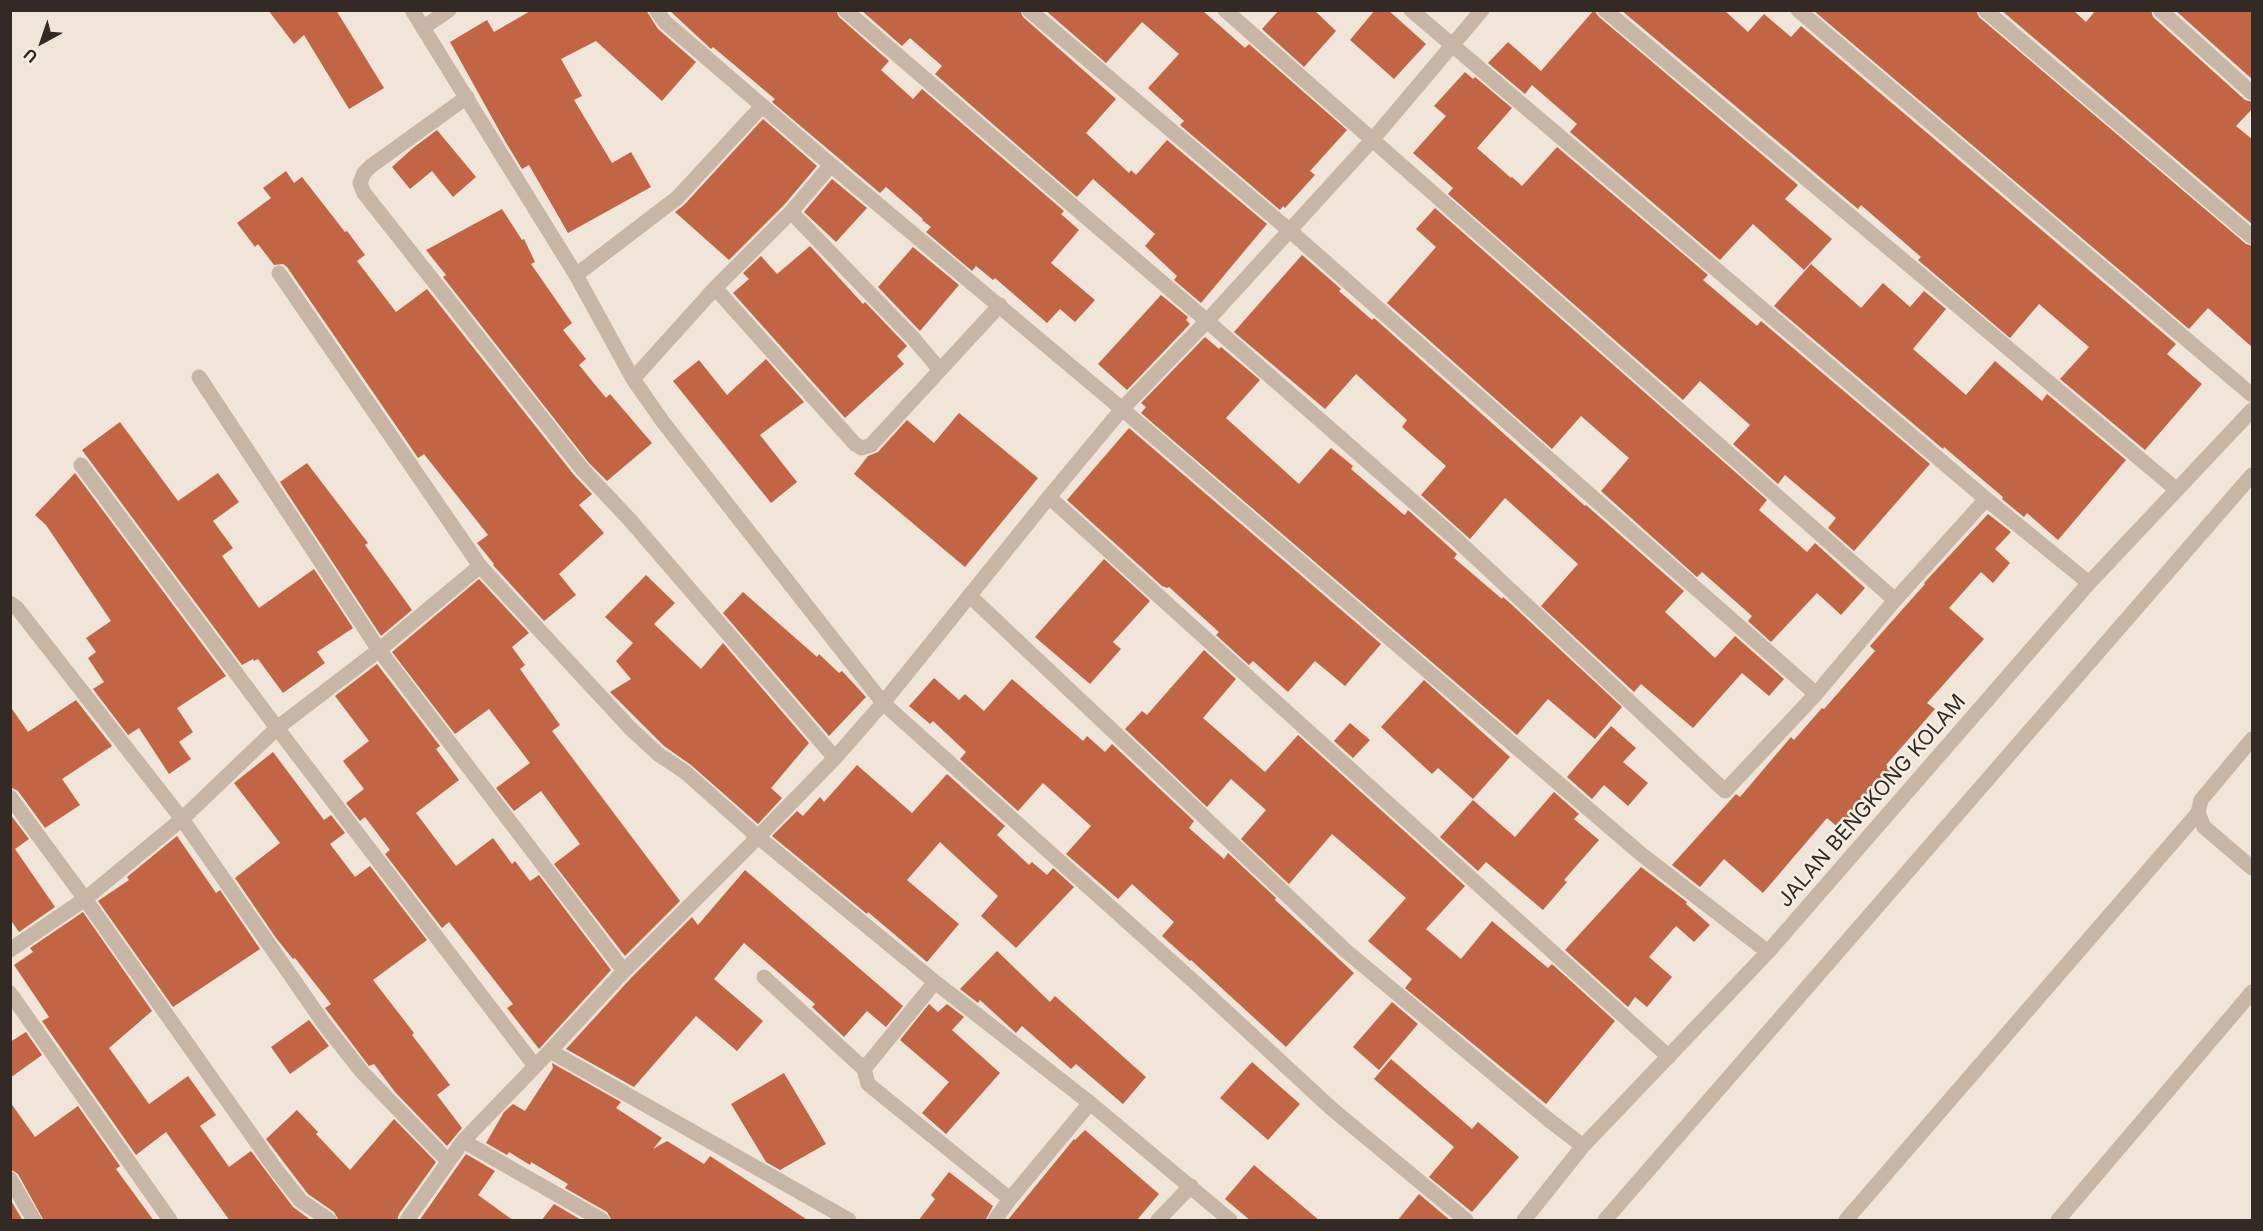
<!DOCTYPE html>
<html>
<head>
<meta charset="utf-8">
<style>
  body { margin:0 }
  #map { position:relative; width:2263px; height:1231px; overflow:hidden; background:#f0e5d8; font-family:Inter,sans-serif }
  canvas { display:block }
  .frame { position:absolute; inset:0; border:12px solid #332a26; pointer-events:none }
  .north { position:absolute; left:12px; top:12px; width:60px; height:60px; -webkit-text-stroke:4px #f8efe4; paint-order:stroke; rotate:220deg; font-size:16px; font-weight:700; line-height:24px; text-align:center; color:#332a26 }
  .north::after { content:''; display:block; margin:auto; width:21px; height:27px; background:#332a26; clip-path:polygon(50% 0,100% 100%,50% 72%,0 100%) }
</style>
</head>
<body>
<div id="map">
<canvas width="2263" height="1231"></canvas>
<div class="frame"></div>
<div class="north">U</div>
</div>
<script>
const context = document.querySelector('canvas').getContext('2d');
context.lineJoin = 'round';
function paint(path, color) { context.fillStyle = color; context.fill(path, 'evenodd'); }
const shape = rows => new Path2D(rows.map(r => 'M' + r).join(''));
function strokePath(path, color, width, dash) { context.strokeStyle = color; context.lineWidth = width; context.lineCap = dash ? 'butt' : 'round'; context.setLineDash(dash || []); context.stroke(path); }
function label(font, color, halo, rows, align = 'center') {
  context.font = font + ' Inter,sans-serif'; context.lineWidth = 5; context.setLineDash([]); context.textBaseline = 'middle'; context.strokeStyle = halo; context.fillStyle = color; for (const [text, x, y, turn = 0] of rows) {
    context.save(); context.translate(x, y); context.rotate((+turn || 0) * Math.PI / 180); context.textAlign = isNaN(turn) ? turn : align; if (halo) context.strokeText(text, 0, 0); context.fillText(text, 0, 0); context.restore();
  }
}
paint(shape([
  [268,10,336,10,384,88,349,109,304,35,294,44],
  [532,10,646,10,658,29,696,62,662,101,596,41,561,59,582,96,574,100,612,163,631,152,651,187,568,233,529,165,522,169,505,141,450,42,487,20,494,32],
  [669,10,836,10,839,17,889,61,881,70,913,99,922,89,1064,211,1061,214,1079,230,1051,263,1095,300,1075,322,1060,309,1047,323,995,278,993,280,976,266,972,271,926,232,931,227,922,220,923,219,886,187,880,193,772,102,775,99,713,47,711,49],
  [861,10,1020,10,1023,17,1116,99,1086,133,1129,173,1131,170,1136,175,1167,140,1267,224,1201,303,1174,280,1177,276,1145,246,1155,234,1093,179,1077,197,935,74,942,66,910,38,902,46],
  [1045,10,1202,10,1245,48,1249,44,1347,130,1310,171,1315,175,1285,208,1283,206,1280,210,1180,125,1184,121,1148,88,1179,54,1142,22,1106,63],
  [1279,10,1314,10,1336,31,1304,67,1262,29],
  [1375,10,1388,10,1426,44,1394,79,1350,40],
  [1594,10,1599,17,1798,185,1785,199,1832,239,1804,270,1753,224,1720,260,1570,132,1577,124,1532,85,1525,94,1488,63,1508,42,1541,71],
  [1621,10,1724,10,1748,32,1764,14,1791,37,1801,26,2176,344,2167,354,2202,384,2145,450,2060,379,2089,347,2039,304,2010,338,1918,260,1921,257,1861,205,1858,209],
  [1976,10,1979,17,2246,244,2253,246,2253,348,2208,308,2189,329,1814,11],
  [2001,10,2073,10,2086,22,2096,10,2151,10,2153,17,2245,100,2253,102,2253,108,2236,126,2253,140,2253,225],
  [2175,10,2253,10,2253,80],
  [1465,72,1473,79,1475,77,1512,108,1477,148,1511,178,1512,177,1522,186,1557,147,1708,275,1703,280,1757,326,1761,321,1930,464,1854,551,1828,528,1836,518,1785,475,1778,484,1733,444,1750,425,1700,381,1683,400,1448,194,1453,188,1413,153,1446,116,1434,106],
  [763,119,817,166,784,205,729,260,675,212,684,205],
  [437,130,476,177,453,197,432,171,410,189,392,167,413,148],
  [286,171,294,183,302,177,345,232,347,231,365,255,357,261,396,312,427,289,574,475,592,494,579,505,604,533,559,574,576,595,544,621,493,565,494,564,477,543,488,535,424,454,418,458,412,449,287,267,283,264,274,265,258,244,255,247,237,223,271,198,263,188],
  [832,179,867,208,836,242,804,212],
  [1435,208,1767,500,1759,510,1807,552,1815,543,1865,588,1841,615,1817,593,1771,642,1748,621,1752,616,1702,572,1697,577,1601,491,1629,458,1581,416,1552,449,1387,303,1436,247,1416,229],
  [502,209,522,240,524,239,535,262,531,264,572,323,563,330,586,359,579,365,606,398,610,394,652,443,607,481,589,463,443,277,446,275,426,250],
  [810,246,863,304,865,302,907,346,897,356,904,364,845,418,733,293,749,279,743,273,761,256,777,274],
  [913,247,959,285,920,331,878,287],
  [1302,255,1341,289,1339,291,1372,320,1374,318,1585,506,1586,505,1684,591,1665,612,1715,658,1735,636,1784,679,1769,696,1742,673,1693,728,1641,684,1634,692,1541,606,1578,564,1505,498,1470,539,1421,495,1446,466,1402,427,1407,420,1356,374,1325,409,1234,332],
  [1811,264,1861,308,1883,283,1910,307,1924,291,1946,309,1913,349,1966,395,1995,361,2042,401,2047,394,2126,460,2058,540,2027,513,2024,517,2002,499,2003,497,1944,447,1943,449,1774,306],
  [1161,295,1188,317,1186,320,1190,324,1127,390,1098,364],
  [1205,337,1219,349,1221,347,1260,380,1226,418,1299,484,1331,448,1353,466,1351,469,1403,514,1405,515,1408,510,1457,554,1454,558,1502,599,1503,597,1511,604,1622,707,1595,739,1548,699,1517,735,1141,413,1146,407,1141,403],
  [766,359,804,402,760,435,797,482,771,503,673,381,699,360,727,395],
  [959,413,1038,478,965,567,854,474,868,456,878,452,907,420,934,443],
  [120,422,178,501,218,473,239,502,213,521,233,548,222,556,259,608,314,569,353,628,317,652,325,663,283,693,258,659,254,661,253,659,242,665,82,450],
  [1129,428,1381,644,1345,686,1315,661,1288,692,1253,661,1249,665,1216,635,1219,632,1169,587,1167,588,1162,586,1067,500],
  [307,463,368,543,365,545,412,610,381,636,280,482],
  [75,473,226,676,177,708,193,732,179,742,191,759,169,774,139,728,128,735,93,689,104,682,88,658,96,652,86,638,111,621,46,525,35,515],
  [1988,514,2011,532,1995,549,2010,563,1993,583,1981,572,1949,608,1984,639,1927,703,1935,709,1886,765,1892,770,1865,801,1840,829,1827,818,1763,893,1724,859,1700,887,1672,865,1736,794,1740,797,1791,737,1794,740,1822,708,1824,709,1875,651,1870,646,1925,584,1924,583],
  [1104,559,1150,601,1113,642,1121,649,1090,684,1035,637],
  [646,575,675,603,654,624,701,669,723,643,809,743,771,788,782,798,758,824,691,765,664,746,610,692,631,679,616,661,633,643,605,617],
  [479,579,529,633,512,647,525,665,520,669,560,725,552,731,680,901,625,956,554,864,580,844,541,791,514,811,496,788,530,763,489,709,455,734,392,652],
  [743,592,817,657,819,654,839,673,842,671,866,697,829,736,723,613],
  [1204,650,1236,679,1203,718,1265,772,1298,735,1465,886,1426,929,1461,959,1492,921,1548,968,1552,964,1615,1021,1546,1104,1405,988,1412,979,1368,941,1406,898,1332,834,1289,884,1241,839,1266,810,1231,779,1207,807,1125,729,1142,711,1147,715],
  [377,664,440,746,436,749,459,780,416,813,456,866,493,838,512,864,515,861,530,881,539,875,611,970,539,1049,507,1008,513,1004,449,922,442,928,385,854,390,850,365,817,360,821,346,803,364,789,343,761,369,741,335,696],
  [934,678,959,700,965,694,984,711,1012,679,1083,741,1087,736,1105,752,1112,744,1194,821,1189,828,1224,859,1228,853,1276,898,1275,900,1354,973,1286,1047,1191,960,1190,961,1162,936,1174,922,1132,884,1118,899,1066,854,1091,826,1043,783,1018,811,960,759,966,752,933,721,930,724,909,706],
  [1424,680,1510,757,1473,799,1438,768,1432,774,1381,727],
  [76,700,112,746,62,779,80,805,45,828,18,791,10,787,10,706,28,732],
  [1350,723,1370,740,1353,758,1334,741],
  [1611,726,1636,748,1623,762,1648,783,1628,806,1604,785,1592,799,1567,777],
  [273,752,324,820,331,815,345,833,330,844,355,877,370,866,427,940,373,980,414,1033,412,1035,450,1085,437,1095,462,1128,447,1146,395,1092,374,1064,369,1066,325,1008,331,1004,295,958,293,959,276,938,235,878,280,843,234,783],
  [857,765,912,813,947,774,1005,826,997,835,1029,865,1032,862,1047,875,1053,868,1074,887,1016,948,981,916,998,896,940,842,907,880,959,924,927,962,868,912,867,914,772,836,797,811,803,816,820,797,824,802],
  [1554,792,1579,814,1574,819,1599,840,1564,880,1567,882,1543,910,1486,862,1478,871,1440,837,1473,800,1515,837],
  [10,814,29,839,15,849,55,907,19,932,10,919],
  [177,836,216,893,220,890,260,949,173,1007,98,901,129,880,127,877],
  [1641,867,1687,902,1686,904,1710,925,1694,942,1676,926,1649,957,1672,977,1647,1007,1635,997,1628,1007,1565,950],
  [745,870,903,1006,886,1027,867,1011,844,1037,812,1007,815,1004,744,943,714,979,763,1021,737,1051,696,1016,634,1087,566,1049,631,978,692,917,698,925],
  [83,912,152,1011,109,1048,149,1104,188,1076,216,1115,200,1126,229,1167,251,1151,293,1207,312,1221,230,1221,166,1132,136,1155,42,1021,49,1017,14,965,33,952,30,948],
  [997,951,1050,1002,1055,996,1146,1077,1123,1104,1076,1064,1071,1069,1022,1026,1016,1033,980,1000,978,1003,960,989],
  [1392,1002,1418,1024,1379,1070,1353,1047],
  [929,1004,938,1012,947,1004,964,1017,952,1030,1000,1073,946,1134,922,1113,949,1082,900,1040],
  [309,1020,329,1046,290,1074,271,1047],
  [26,1032,42,1055,10,1078,10,1042],
  [1391,1059,1472,1129,1478,1122,1519,1157,1472,1212,1429,1177,1454,1147,1374,1079],
  [1252,1062,1300,1104,1268,1140,1220,1098],
  [552,1063,621,1102,616,1108,662,1138,653,1149,667,1141,704,1164,710,1156,809,1221,612,1221,607,1212,565,1188,568,1184,531,1162,530,1165,509,1152,507,1155,486,1143,504,1112,513,1104,525,1111,553,1068],
  [784,1073,826,1144,780,1170,766,1162,731,1104],
  [10,1102,35,1137,78,1106,120,1166,116,1169,154,1221,44,1221,18,1174,10,1169],
  [297,1110,318,1132,316,1134,350,1170,394,1119,436,1162,399,1214,397,1221,339,1221,334,1212,308,1194,266,1139],
  [1085,1130,1159,1194,1136,1221,1007,1221,1074,1139,1075,1140],
  [466,1154,495,1171,478,1195,514,1221,419,1221],
  [1254,1165,1320,1221,1251,1221,1225,1199],
  [949,1172,993,1206,985,1221,918,1221,935,1199,931,1195],
  [1419,1194,1451,1221,1397,1221],
  [10,1199,23,1221,10,1221],
  [554,1204,583,1221,541,1221]
]), '#c16545');
strokePath(shape([
  [412,10,576,275,633,379,663,422,883,703,1200,987,1332,1109,1466,1220],
  [656,10,665,22,831,165,1122,409,1641,854,1768,952],
  [845,10,1207,321,1456,539,1725,791,1816,694,1895,600,1986,499],
  [1029,10,1289,230,1816,694],
  [1225,10,1895,600],
  [1411,10,1986,499,2089,583],
  [1605,10,2177,490],
  [1798,10,2252,395],
  [1985,10,2252,237],
  [2160,10,2252,93],
  [424,27,449,10],
  [467,97,371,166,364,173,360,183,364,193,582,469,630,520,835,758],
  [791,212,913,338,940,370],
  [279,273,480,566,630,728,658,754,685,772,758,837,935,982,1090,1103,1230,1220],
  [576,275,677,198,762,106],
  [715,288,855,444,862,448,871,445,1000,305],
  [199,377,379,650,624,971],
  [633,379,715,288,791,212,831,165],
  [81,465,277,728,535,1066],
  [1049,497,1669,1057],
  [971,597,1346,951,1549,1120,1583,1146],
  [10,603,17,608,182,819,325,1025,362,1072,448,1161],
  [2252,739,2201,800,2198,813,2204,827,2252,868],
  [10,797,85,899,277,1171,301,1201,329,1220],
  [10,950,85,899,182,819,277,728,379,650,480,566],
  [764,977,864,1069,868,1084,1010,1199],
  [10,993,170,1220],
  [550,1051,849,1220],
  [864,1069,935,982],
  [463,1141,602,1220],
  [10,1179,34,1220],
  [407,1220,463,1141,550,1051,624,971,758,837,835,758,883,703,1049,497,1122,409,1207,321,1373,139,1482,10],
  [995,1220,1010,1199,1090,1103],
  [1158,1220,1191,1186],
  [1524,1220,1583,1146,1768,952,2089,583,2252,410],
  [1605,1220,2252,475],
  [1846,1220,2198,813],
  [2058,1220,2252,992]
]), '#c7b5a5', 15);
label('21px', '#332a26', '#f8efe4', [
  ["JALAN BENGKONG KOLAM",1872,801,-49]
]);
</script>
</body>
</html>
